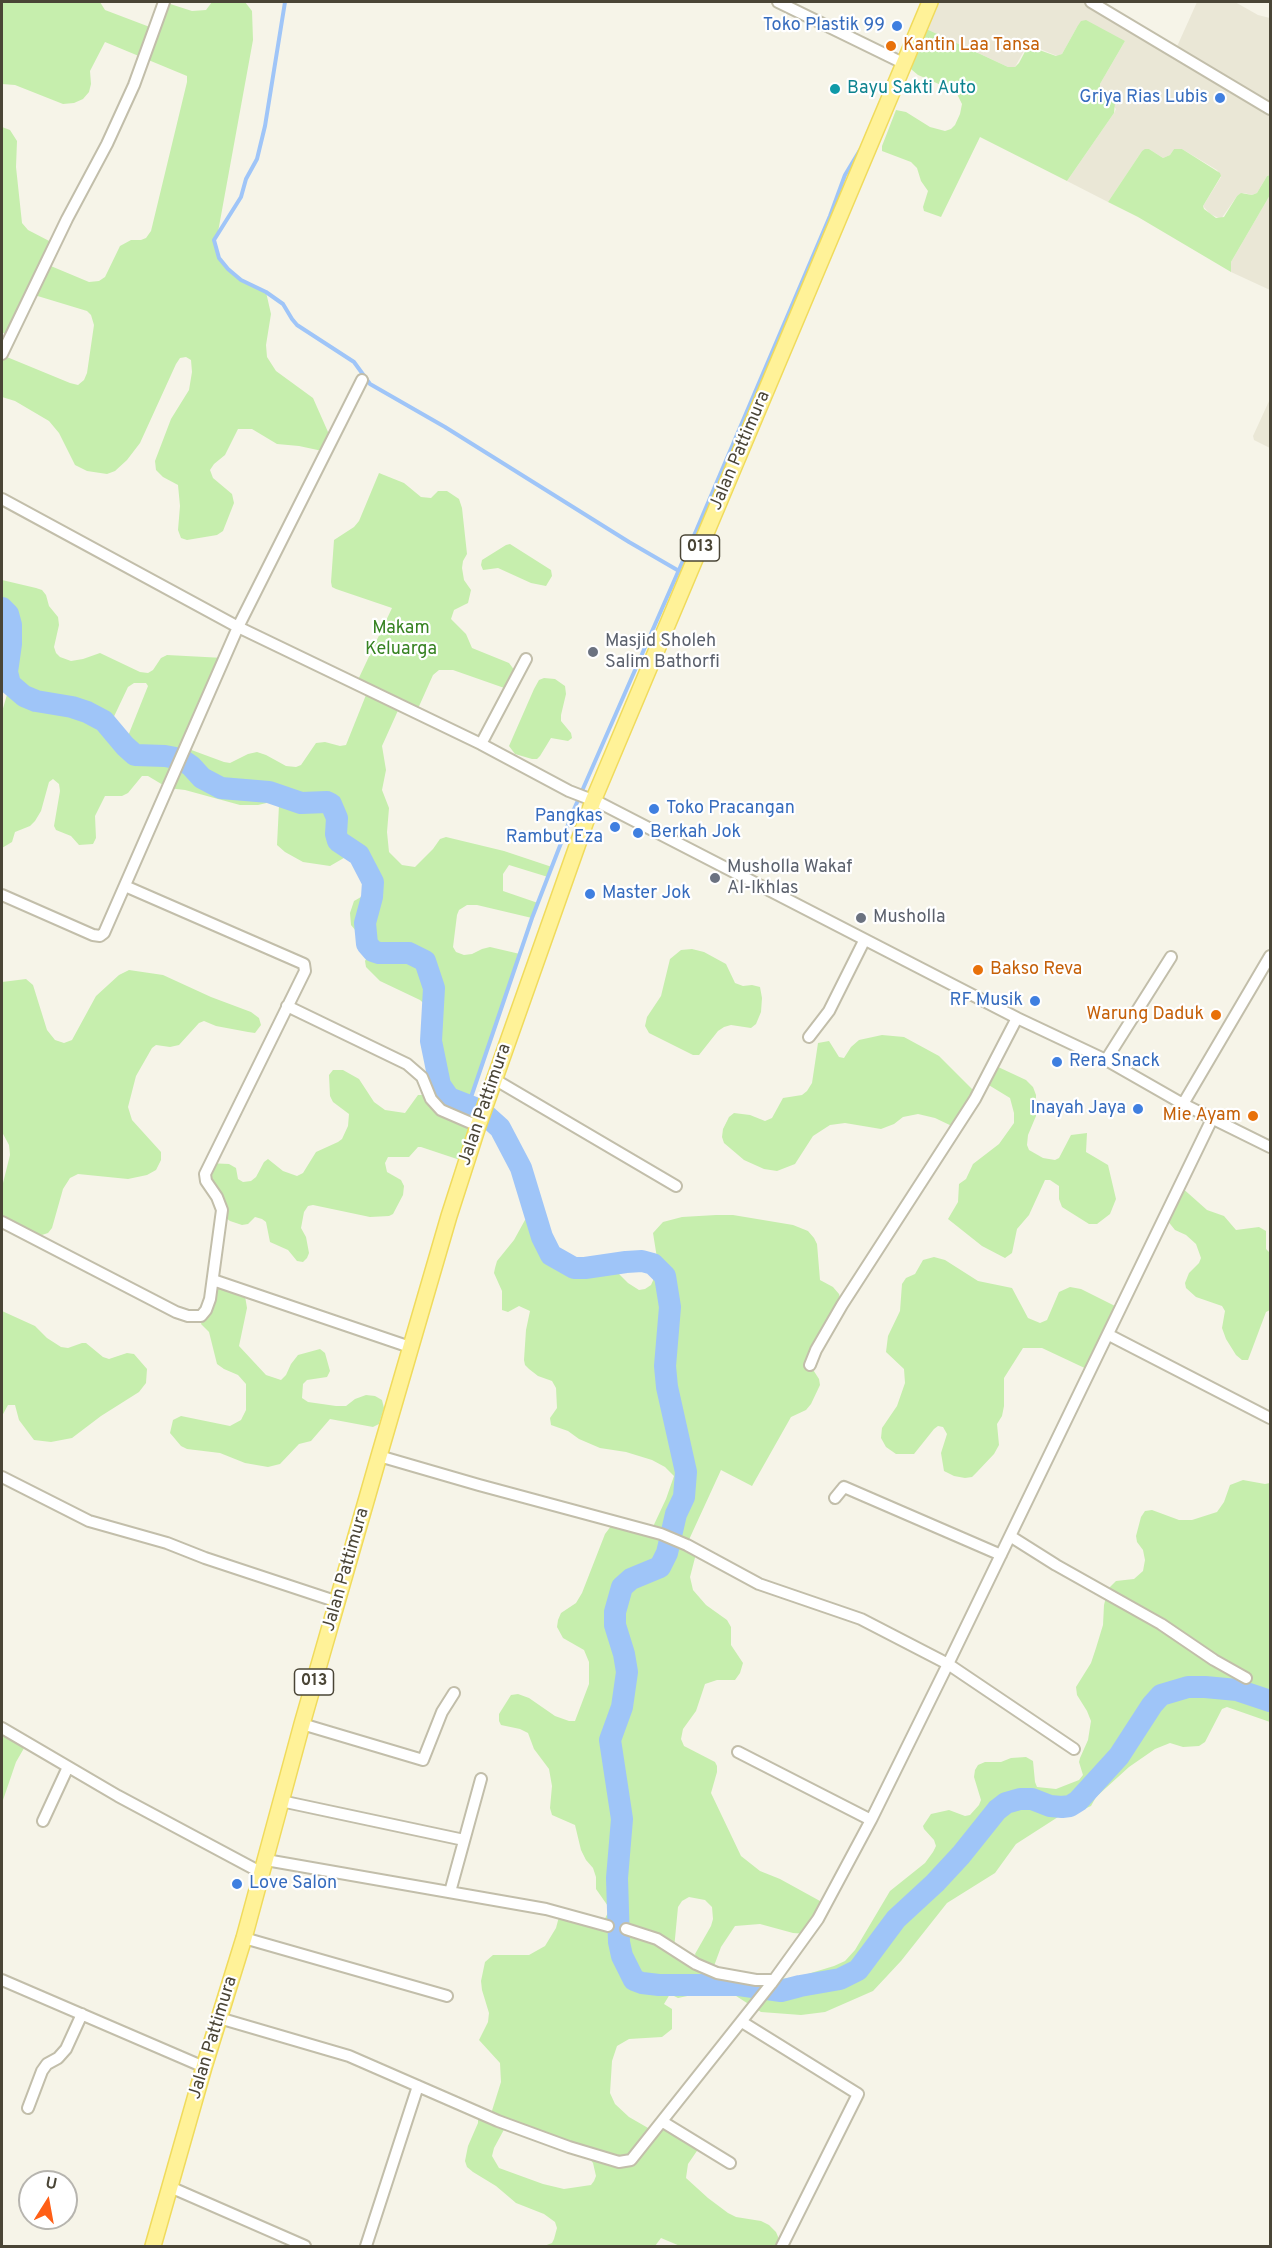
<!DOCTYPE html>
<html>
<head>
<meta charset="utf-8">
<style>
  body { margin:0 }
  #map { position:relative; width:1272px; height:2248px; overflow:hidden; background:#f6f4e8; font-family:Overpass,sans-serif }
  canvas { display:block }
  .frame { position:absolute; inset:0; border:3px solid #4a4536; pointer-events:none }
  .north { position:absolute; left:18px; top:2170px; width:60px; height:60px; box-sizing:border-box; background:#fff; border:2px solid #b7b5af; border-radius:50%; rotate:11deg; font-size:16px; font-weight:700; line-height:24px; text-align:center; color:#4a4536 }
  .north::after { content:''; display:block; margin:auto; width:21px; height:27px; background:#ff5f16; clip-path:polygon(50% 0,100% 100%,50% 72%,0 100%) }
</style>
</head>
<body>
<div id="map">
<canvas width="1272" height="2248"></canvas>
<div class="frame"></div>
<div class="north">U</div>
</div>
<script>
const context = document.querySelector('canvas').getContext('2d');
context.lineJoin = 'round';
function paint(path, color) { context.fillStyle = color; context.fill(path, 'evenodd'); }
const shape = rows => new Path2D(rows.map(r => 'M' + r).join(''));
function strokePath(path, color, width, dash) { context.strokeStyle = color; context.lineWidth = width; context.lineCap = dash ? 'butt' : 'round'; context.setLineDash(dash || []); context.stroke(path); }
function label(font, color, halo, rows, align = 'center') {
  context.font = font + ' Overpass,sans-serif'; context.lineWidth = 4.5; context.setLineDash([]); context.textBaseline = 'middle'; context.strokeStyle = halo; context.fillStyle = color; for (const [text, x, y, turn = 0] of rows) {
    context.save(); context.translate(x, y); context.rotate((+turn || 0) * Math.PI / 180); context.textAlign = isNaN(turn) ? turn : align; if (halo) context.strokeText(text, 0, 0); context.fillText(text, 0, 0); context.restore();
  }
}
paint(shape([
  [930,2,1091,2,1175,51,1197,2,1235,2,1258,15,1270,18,1270,175,1267,176,1257,193,1252,195,1244,193,1237,196,1221,219,1210,214,1203,206,1221,177,1217,170,1182,149,1174,149,1170,155,1163,158,1149,149,1142,151,1108,202,1067,181,1114,113,1116,109,1103,95,1100,89,1100,84,1125,41,1077,27,1062,54,1057,56,1033,46,1025,49,1015,67,1008,67,920,26],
  [1270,195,1270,290,1231,272,1231,262],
  [1270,399,1270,448,1254,440,1253,436]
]), '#eae7d6');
paint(shape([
  [2,2,100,2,105,10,155,29,164,2,192,11,206,10,212,2,245,2,252,11,253,40,218,232,214,240,215,247,219,258,228,269,241,280,266,292,271,314,266,345,267,357,276,371,313,398,332,441,327,452,299,446,277,444,252,429,238,429,225,455,214,464,210,470,213,478,232,494,234,503,223,531,217,535,187,540,181,538,178,530,180,506,178,485,163,477,156,470,155,461,171,419,189,390,192,372,191,360,186,357,180,358,176,364,140,443,127,460,115,471,107,474,87,471,75,465,59,433,49,421,15,401,2,397,2,355,70,383,78,385,84,380,87,373,94,325,91,315,87,311,31,294,9,337,2,332,2,127,10,130,17,141,16,167,22,223,28,230,55,244,46,264,89,282,99,281,105,277,120,246,131,240,141,240,146,238,151,231,187,82,187,76,105,42,90,71,91,84,89,92,83,99,74,103,63,104,15,85,2,84],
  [1086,20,1125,41,1100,84,1100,89,1103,95,1115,102,1114,113,1067,181,980,137,941,217,924,211,923,207,928,191,921,181,917,168,911,162,882,151,882,146,896,110,906,112,930,127,945,131,951,129,955,125,960,114,962,104,957,94,948,88,918,75,905,64,920,26,1008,67,1015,67,1019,63,1028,46,1056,56,1062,54,1077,27,1081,21],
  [1145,149,1149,149,1163,158,1170,155,1174,149,1182,149,1220,173,1221,176,1203,206,1204,209,1216,218,1224,217,1237,196,1241,193,1252,195,1257,193,1267,176,1270,175,1270,195,1231,262,1231,272,1138,217,1108,202,1142,151],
  [379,473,404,483,421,497,431,498,438,491,447,491,459,499,462,508,467,554,463,561,462,568,464,580,471,590,468,603,454,610,451,619,466,634,472,648,509,663,518,675,510,690,453,670,439,670,433,675,416,713,400,706,382,746,386,770,382,790,389,808,387,832,389,852,402,865,415,867,433,849,440,839,446,837,504,851,552,867,548,877,509,865,503,874,503,891,538,903,532,918,477,905,467,905,459,910,457,915,453,947,456,952,464,955,472,954,482,949,490,947,520,954,468,1106,449,1098,440,1085,431,1041,434,1013,420,1000,380,981,366,967,365,961,371,949,351,925,350,913,354,901,361,897,372,896,373,882,360,855,349,855,330,866,303,862,285,852,277,845,279,805,275,801,258,805,240,805,185,790,168,788,148,776,142,776,128,793,122,796,105,796,95,816,96,838,93,844,79,845,71,836,56,830,54,826,60,791,59,784,53,779,49,782,41,811,35,821,30,826,15,832,12,842,2,848,2,712,10,684,7,672,11,644,11,625,8,614,2,608,2,580,36,588,42,590,46,595,49,606,58,617,59,625,54,647,56,653,60,657,71,661,83,659,100,653,140,672,148,673,153,670,161,658,167,655,224,658,186,748,224,762,230,763,248,754,257,752,266,755,286,766,296,767,301,765,316,743,325,742,340,746,346,745,368,690,356,684,392,608,336,589,332,587,331,582,334,540,354,527,359,521],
  [134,683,146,683,148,686,124,746,109,727,128,687],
  [510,544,551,570,552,576,546,586,531,583,498,568,483,570,481,565,482,560,506,545],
  [544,678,555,679,565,686,566,694,561,715,561,721,571,733,572,738,568,741,551,738,540,756,537,759,532,759,515,754,509,746,534,689,539,680],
  [692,949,704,952,726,964,735,983,743,986,752,985,760,987,762,998,761,1012,756,1024,751,1028,731,1025,724,1027,718,1031,699,1055,693,1055,649,1033,645,1026,647,1017,661,996,670,959,681,950],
  [129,970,163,975,211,997,251,1012,259,1018,261,1025,255,1033,248,1032,216,1026,204,1021,199,1023,179,1045,170,1047,156,1045,152,1048,136,1076,128,1107,132,1120,161,1152,161,1160,156,1170,147,1175,128,1179,78,1174,70,1178,63,1189,52,1228,48,1233,42,1235,33,1232,2,1218,2,1187,10,1155,9,1145,2,1132,2,982,26,979,33,985,47,1030,55,1040,64,1043,72,1040,96,996,119,975],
  [882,1035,904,1037,939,1056,974,1091,956,1128,935,1118,918,1114,903,1117,894,1124,881,1129,845,1123,830,1125,813,1136,795,1164,777,1171,764,1169,744,1160,724,1143,722,1137,723,1129,729,1117,734,1113,750,1115,765,1121,772,1118,783,1098,802,1095,807,1091,812,1083,818,1043,829,1041,839,1057,844,1058,851,1047,859,1040],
  [996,1066,1026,1080,1033,1087,1036,1095,1036,1116,1028,1135,1027,1145,1029,1150,1043,1158,1055,1160,1059,1158,1071,1135,1087,1133,1086,1152,1108,1165,1116,1199,1110,1214,1097,1224,1089,1224,1062,1207,1059,1199,1059,1186,1050,1180,1045,1180,1029,1215,1017,1229,1012,1253,1005,1258,982,1246,948,1219,958,1202,959,1184,966,1179,973,1164,999,1144,1014,1123,1014,1113,1010,1098,987,1084],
  [333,1070,343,1070,359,1079,374,1102,385,1110,405,1113,418,1095,424,1095,478,1126,466,1162,421,1147,418,1147,409,1157,388,1157,385,1163,387,1172,401,1180,404,1186,403,1195,393,1214,389,1216,370,1217,313,1205,308,1206,304,1212,301,1228,306,1237,309,1253,307,1258,303,1262,297,1261,288,1250,270,1242,266,1222,262,1219,255,1217,248,1224,242,1225,230,1221,221,1214,206,1181,208,1163,229,1164,236,1168,238,1179,243,1182,251,1181,256,1177,264,1162,268,1159,283,1171,297,1176,303,1173,316,1152,338,1142,342,1139,348,1126,349,1114,333,1102,330,1096,329,1075],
  [1180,1186,1207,1210,1224,1216,1236,1230,1259,1227,1266,1231,1266,1249,1270,1253,1270,1310,1266,1312,1248,1360,1242,1360,1236,1355,1226,1339,1222,1328,1225,1311,1222,1306,1196,1297,1186,1288,1185,1283,1189,1273,1199,1263,1201,1258,1196,1244,1186,1235,1175,1230,1167,1220],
  [716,1215,733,1215,793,1225,808,1231,814,1238,817,1244,820,1280,833,1287,839,1294,842,1305,810,1365,819,1379,820,1385,811,1404,806,1410,791,1417,752,1486,721,1470,687,1544,697,1550,690,1577,693,1590,706,1605,727,1620,731,1627,731,1645,743,1663,740,1673,735,1680,717,1680,705,1684,696,1711,683,1729,681,1739,684,1746,715,1762,717,1766,717,1772,711,1793,741,1856,760,1871,780,1879,820,1901,824,1908,808,1934,793,1933,760,1924,735,1926,721,1947,714,1966,697,1959,695,1954,711,1926,713,1919,712,1907,705,1900,689,1897,682,1901,678,1907,674,1949,696,1964,774,1980,801,1976,834,1966,845,1961,855,1950,890,1891,925,1863,933,1852,936,1846,934,1840,924,1829,923,1826,931,1814,949,1810,965,1816,970,1815,979,1805,981,1800,974,1777,975,1770,978,1765,985,1762,1001,1762,1011,1758,1026,1757,1033,1761,1035,1782,1037,1787,1056,1789,1079,1780,1083,1775,1079,1762,1080,1758,1088,1740,1091,1721,1087,1711,1077,1695,1076,1687,1091,1663,1096,1648,1103,1625,1104,1605,1108,1589,1116,1581,1134,1579,1143,1571,1145,1560,1143,1550,1137,1542,1136,1536,1141,1517,1145,1511,1152,1510,1179,1520,1192,1520,1217,1512,1224,1502,1230,1485,1243,1480,1265,1484,1270,1483,1270,1722,1227,1707,1222,1709,1205,1742,1199,1746,1183,1747,1170,1743,1155,1749,1129,1767,1096,1797,1091,1806,1069,1816,1058,1817,1016,1844,995,1873,947,1903,901,1961,873,1991,825,2012,801,2015,761,2012,733,1994,708,1989,697,1989,693,1991,692,1995,678,1998,670,1994,664,2004,672,2009,672,2029,662,2037,629,2039,617,2046,612,2061,610,2093,615,2104,629,2117,655,2132,663,2122,701,2145,688,2164,686,2178,708,2198,728,2213,736,2217,761,2221,769,2225,776,2232,782,2246,680,2246,661,2238,655,2246,544,2246,552,2243,554,2239,557,2228,555,2222,544,2214,516,2203,496,2186,473,2172,467,2167,465,2161,468,2146,478,2123,478,2117,490,2117,501,2082,500,2063,479,2040,488,2022,489,2013,482,1990,481,1981,485,1962,493,1955,529,1955,545,1946,556,1928,560,1913,602,1924,610,1909,596,1889,596,1877,593,1868,586,1860,581,1850,575,1825,552,1815,550,1808,552,1786,549,1769,534,1749,528,1733,520,1729,501,1725,499,1721,499,1714,511,1695,518,1694,529,1698,555,1716,569,1721,575,1721,589,1684,589,1662,584,1650,563,1638,557,1627,558,1620,561,1613,576,1603,582,1593,605,1534,614,1522,651,1531,666,1499,674,1476,665,1467,652,1460,626,1452,600,1448,579,1439,568,1431,551,1425,550,1418,557,1408,556,1388,552,1381,538,1376,529,1369,525,1365,524,1360,526,1330,530,1311,519,1306,508,1312,502,1310,502,1291,494,1273,495,1268,497,1261,514,1240,525,1220,529,1218,536,1218,542,1237,551,1255,561,1262,574,1268,585,1268,610,1265,628,1283,639,1290,645,1289,651,1285,655,1276,657,1258,653,1233,663,1222,682,1217],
  [507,2124,589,2158,593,2163,596,2176,594,2181,591,2185,564,2189,543,2184,499,2168,492,2156,494,2148],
  [934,1257,945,1260,978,1281,1012,1288,1028,1318,1040,1323,1047,1320,1059,1292,1070,1287,1081,1289,1121,1309,1091,1371,1042,1348,1023,1348,1004,1378,1004,1406,1002,1416,997,1424,999,1445,994,1454,977,1472,972,1477,965,1478,954,1476,944,1471,941,1453,947,1434,943,1427,938,1426,934,1429,914,1454,896,1454,886,1447,881,1438,882,1428,897,1406,905,1383,904,1369,886,1352,888,1336,900,1311,902,1284,906,1278,915,1274,923,1260],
  [213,1280,244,1290,247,1308,239,1346,266,1375,281,1380,286,1375,291,1364,298,1355,320,1349,325,1353,330,1371,327,1377,307,1380,303,1384,302,1398,308,1402,336,1406,346,1406,355,1399,366,1395,375,1396,382,1400,384,1408,379,1424,373,1427,330,1419,311,1441,299,1444,280,1464,268,1467,245,1463,220,1453,187,1449,181,1446,170,1433,173,1420,181,1416,230,1426,241,1420,246,1410,246,1384,238,1375,224,1369,217,1364,209,1332,201,1324],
  [2,1311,35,1326,47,1338,61,1347,68,1348,82,1343,86,1343,103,1357,109,1359,127,1353,134,1354,147,1369,146,1383,139,1392,101,1416,72,1438,51,1442,34,1440,19,1420,15,1405,8,1405,2,1416],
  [2,1728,27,1743,16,1762,2,1803]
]), '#c6eead');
strokePath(shape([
  [285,2,265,126,257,159,246,179,241,197,214,240,219,258,228,269,241,280,266,292,283,304,292,319,297,325,354,362,370,384,445,427,629,542,679,571],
  [468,1106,532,918,575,807,696,531,830,216,845,175,860,150]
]), '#9fc5f8', 4);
strokePath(shape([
  [2,608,8,614,11,625,11,644,7,672,10,684,24,696,36,701,72,707,87,712,104,721,125,746,135,755,165,756,181,759,191,766,202,778,221,788,269,792,301,803,327,802,331,804,337,818,336,834,338,841,359,855,373,882,372,897,365,923,367,944,373,951,379,953,409,953,425,961,434,988,431,1041,440,1085,449,1098,480,1110,500,1128,521,1168,542,1237,551,1255,574,1268,585,1268,626,1262,642,1261,653,1264,665,1276,670,1307,665,1366,667,1387,686,1472,684,1497,676,1514,667,1553,660,1567,631,1579,622,1587,615,1612,615,1625,624,1654,627,1672,622,1707,610,1740,622,1819,617,1878,619,1942,622,1956,634,1980,642,1983,659,1985,739,1985,781,1991,800,1986,840,1979,858,1970,896,1919,935,1883,961,1855,997,1810,1006,1803,1020,1799,1032,1799,1050,1806,1062,1807,1070,1806,1078,1801,1119,1756,1152,1705,1161,1695,1188,1687,1205,1687,1237,1690,1270,1701]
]), '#9fc5f8', 22);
const street = shape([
  [778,2,905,64],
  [1091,2,1270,109],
  [2,354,67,219,107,144,134,85,164,2],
  [2,499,238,627,481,744,569,791,600,803,1017,1018,1106,1060,1183,1104,1270,1147],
  [481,744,526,659],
  [2,895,93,935,100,936,104,933,238,627,362,380],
  [287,1006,407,1064,422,1077,431,1099,441,1110,478,1126],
  [809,1037,829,1011,864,941],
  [1106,1060,1171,957],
  [494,1079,676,1186],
  [1183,1104,1270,956],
  [2,1222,176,1312,188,1316,201,1316,206,1310,210,1299,222,1210,217,1197,206,1181,205,1174,305,971,304,964,125,886],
  [213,1280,410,1347],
  [1109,1335,1270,1418],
  [810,1365,816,1350,842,1305,975,1099,1017,1018],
  [379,1456,479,1485,661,1534,687,1545,759,1584,861,1619,948,1664,1212,1119],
  [2,1477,89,1521,167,1543,205,1558,338,1602],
  [835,1498,844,1487,1001,1555],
  [1010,1536,1056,1565,1161,1624,1214,1660,1246,1678],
  [302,1724,423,1760,442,1712,454,1693],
  [2,1728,118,1796,262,1873],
  [738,1752,871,1820],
  [281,1801,464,1840],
  [43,1821,68,1767],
  [266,1860,546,1909,608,1926],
  [450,1892,481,1779],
  [626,1929,657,1939,696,1964,717,1973,756,1980,774,1980],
  [244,1938,447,1996],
  [2,1980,204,2067],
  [219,2018,349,2056,498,2121,569,2147,619,2162,631,2160,771,1984,818,1919,871,1820,948,1664,1074,1749],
  [742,2022,858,2094,782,2246],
  [28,2108,42,2071,47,2064,58,2058,66,2049,82,2014],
  [663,2122,730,2163],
  [170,2187,305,2246],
  [366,2246,418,2086]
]);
const primary = shape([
  [153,2246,204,2067,244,1938,302,1724,379,1456,449,1216,478,1126,593,801,930,2]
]);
strokePath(street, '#c2beaa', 14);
strokePath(primary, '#f0db5c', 18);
strokePath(street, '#fff', 10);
strokePath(primary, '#fff298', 15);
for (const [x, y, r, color] of [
  [897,26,6,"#3f7fe0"],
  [891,46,6,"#e8710a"],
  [835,89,6,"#0f9aa8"],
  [1220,98,6,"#3f7fe0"],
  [593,652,6,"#6b7280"],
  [654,809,6,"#3f7fe0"],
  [615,827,6,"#3f7fe0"],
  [638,833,6,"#3f7fe0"],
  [715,878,6,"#6b7280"],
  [590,894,6,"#3f7fe0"],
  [861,918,6,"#6b7280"],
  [978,970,6,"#e8710a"],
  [1035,1001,6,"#3f7fe0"],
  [1216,1015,6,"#e8710a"],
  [1057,1062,6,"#3f7fe0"],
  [1138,1109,6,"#3f7fe0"],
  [1253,1116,6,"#e8710a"],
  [237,1884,6,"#3f7fe0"]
]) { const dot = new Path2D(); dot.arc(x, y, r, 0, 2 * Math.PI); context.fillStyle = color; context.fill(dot); strokePath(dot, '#fff', 2); }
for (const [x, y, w] of [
  [700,548,39],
  [314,1682,39]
]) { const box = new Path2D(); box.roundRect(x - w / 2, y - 13, w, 26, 4.5); context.fillStyle = '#fff'; context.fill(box); strokePath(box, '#4a4536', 1.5); }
label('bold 16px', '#4a4536', null, [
  ["013",700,548],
  ["013",314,1682]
]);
label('18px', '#366cbe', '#fff', [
  ["Toko Plastik 99",885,26],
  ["Griya Rias Lubis",1208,98],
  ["Toko Pracangan",666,809,"left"],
  ["Pangkas",603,817],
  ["Rambut Eza",603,838],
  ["Berkah Jok",650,833,"left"],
  ["Master Jok",602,894,"left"],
  ["RF Musik",1023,1001],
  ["Rera Snack",1069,1062,"left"],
  ["Inayah Jaya",1126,1109],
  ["Love Salon",249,1884,"left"]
], 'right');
label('18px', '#c56008', '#fff', [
  ["Kantin Laa Tansa",903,46],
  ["Bakso Reva",990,970],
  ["Warung Daduk",1204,1015,"right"],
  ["Mie Ayam",1241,1116,"right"]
], 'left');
label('18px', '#0d838f', '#fff', [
  ["Bayu Sakti Auto",847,89]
], 'left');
label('18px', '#4a4536', '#fff', [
  ["Jalan Pattimura",741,451,-67],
  ["Jalan Pattimura",486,1105,-71],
  ["Jalan Pattimura",347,1570,-74],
  ["Jalan Pattimura",214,2038,-73]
]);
label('18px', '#378322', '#fff', [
  ["Makam",401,629],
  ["Keluarga",401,650]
]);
label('18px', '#5b616d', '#fff', [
  ["Masjid Sholeh",605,642],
  ["Salim Bathorfi",605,663],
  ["Musholla Wakaf",727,868],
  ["Al-Ikhlas",727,889],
  ["Musholla",873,918]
], 'left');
</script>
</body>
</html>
